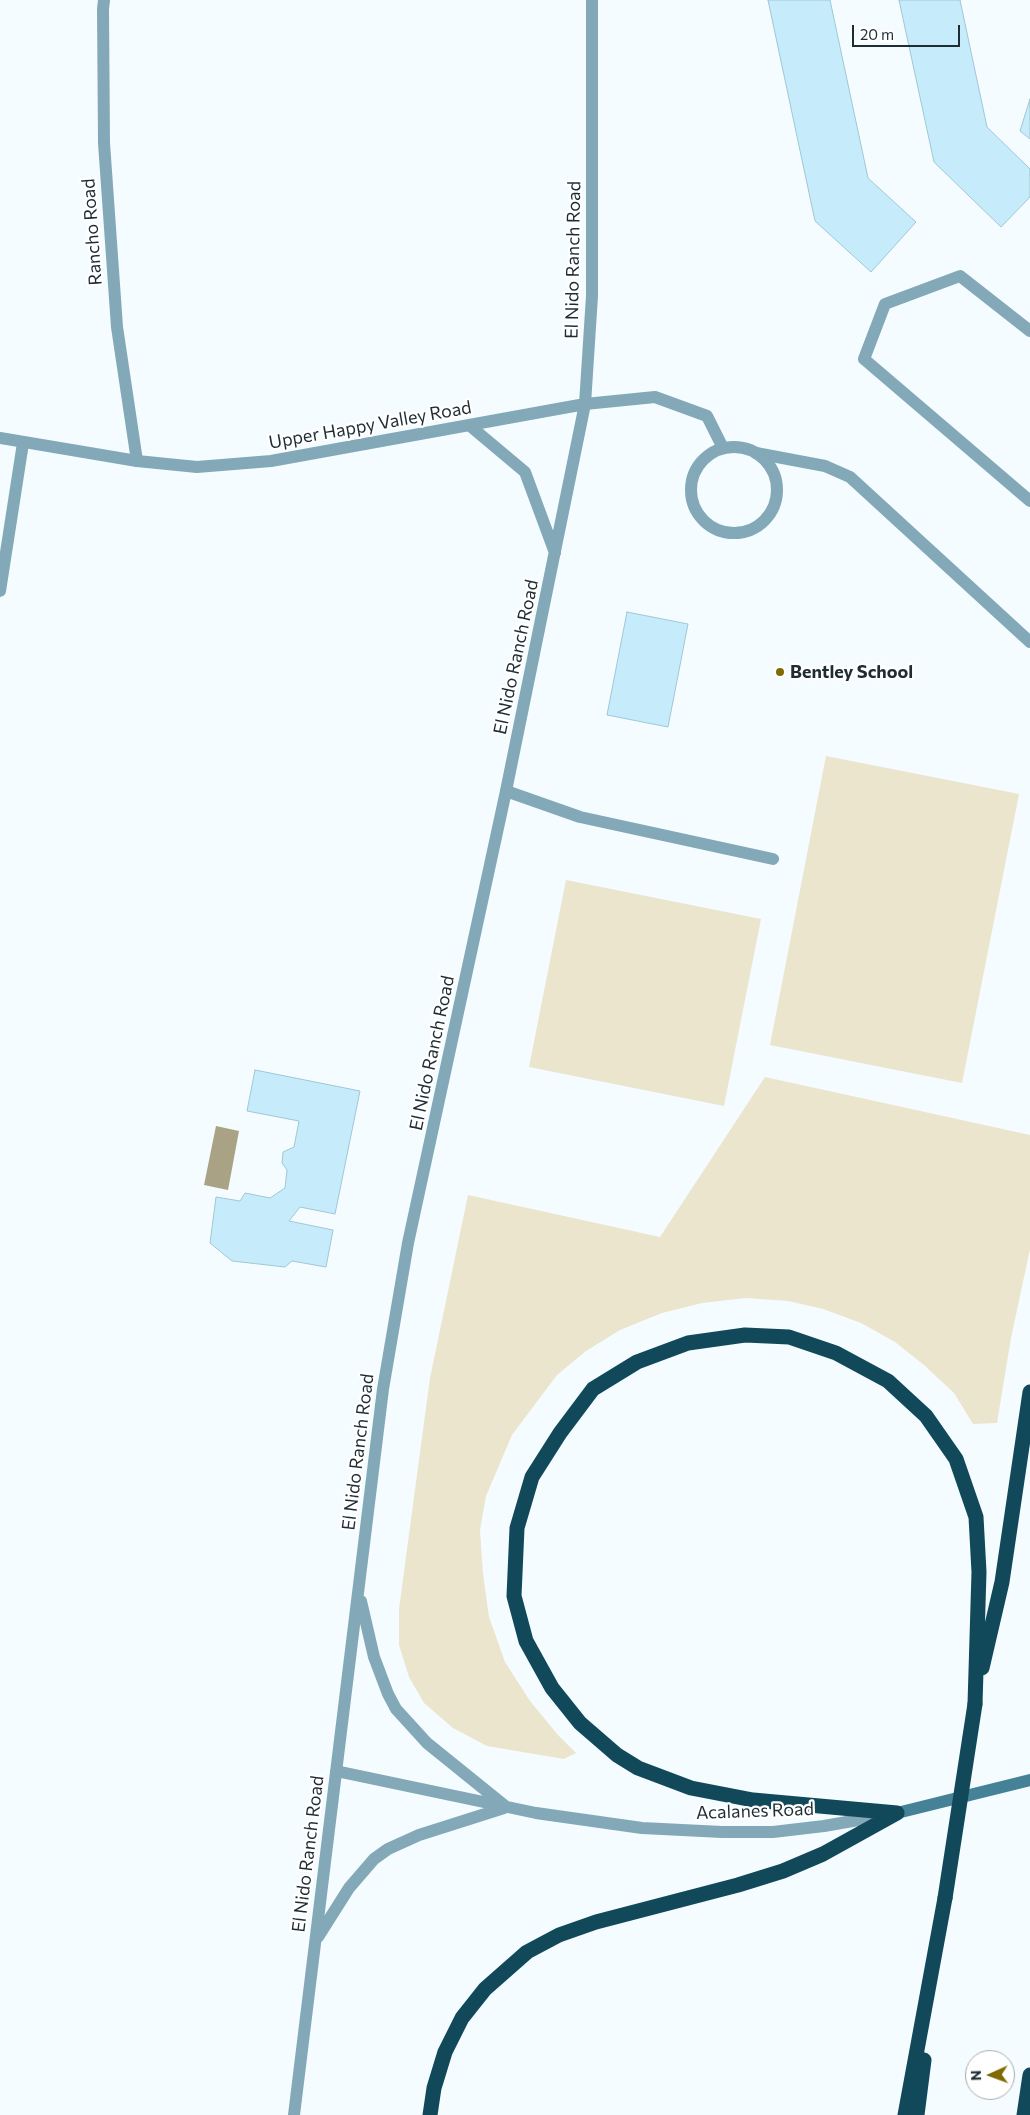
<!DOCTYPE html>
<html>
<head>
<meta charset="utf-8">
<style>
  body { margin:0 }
  #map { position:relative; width:1030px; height:2115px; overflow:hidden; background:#f4fcff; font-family:Commissioner,sans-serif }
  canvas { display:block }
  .north { position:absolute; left:965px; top:2050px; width:50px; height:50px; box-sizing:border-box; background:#fff; border:1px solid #a5abad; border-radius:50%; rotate:268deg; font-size:14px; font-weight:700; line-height:20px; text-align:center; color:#1f2d33 }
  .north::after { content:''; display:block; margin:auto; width:18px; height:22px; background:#806a03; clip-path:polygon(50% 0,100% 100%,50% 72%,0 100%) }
  .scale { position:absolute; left:852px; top:25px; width:108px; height:22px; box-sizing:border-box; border:2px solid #1f2d33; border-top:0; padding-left:6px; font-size:15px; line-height:18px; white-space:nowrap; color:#1f2d33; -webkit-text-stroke:4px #fff; paint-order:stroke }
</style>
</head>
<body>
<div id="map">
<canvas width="1030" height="2115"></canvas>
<div class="north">N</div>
<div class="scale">20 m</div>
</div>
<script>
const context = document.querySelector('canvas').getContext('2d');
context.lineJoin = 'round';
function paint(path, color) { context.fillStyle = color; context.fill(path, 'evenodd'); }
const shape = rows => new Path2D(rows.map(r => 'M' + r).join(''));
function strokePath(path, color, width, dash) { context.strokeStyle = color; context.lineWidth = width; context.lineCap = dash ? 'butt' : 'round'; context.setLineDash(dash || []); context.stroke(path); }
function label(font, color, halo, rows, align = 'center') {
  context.font = font + ' Commissioner,sans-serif'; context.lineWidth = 4.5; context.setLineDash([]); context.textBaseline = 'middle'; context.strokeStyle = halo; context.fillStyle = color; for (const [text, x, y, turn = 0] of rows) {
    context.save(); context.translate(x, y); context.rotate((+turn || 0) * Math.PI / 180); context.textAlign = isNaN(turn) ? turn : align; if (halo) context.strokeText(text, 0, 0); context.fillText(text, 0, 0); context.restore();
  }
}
paint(shape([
  [826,756,1019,794,962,1083,770,1045],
  [566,880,761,919,724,1106,529,1067],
  [765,1077,1030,1135,1030,1249,1011,1338,997,1423,973,1424,954,1393,924,1365,895,1342,861,1323,823,1309,788,1301,746,1298,702,1303,662,1313,620,1330,586,1351,557,1375,512,1435,486,1496,480,1530,483,1574,489,1617,505,1662,530,1701,558,1735,576,1753,564,1759,487,1746,453,1728,424,1703,409,1677,399,1645,399,1609,430,1378,468,1195,660,1237]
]), '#ebe5cd');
paint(shape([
  [216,1126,239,1131,228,1190,204,1185]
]), '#aaa284');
const building = shape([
  [768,0,830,0,868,178,916,222,871,272,815,221,768,0],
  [899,0,960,0,987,127,1030,169,1030,197,1001,227,934,162,899,0],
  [1030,99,1030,139,1020,131,1030,99],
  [627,612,688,624,668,727,607,715,627,612],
  [255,1070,360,1091,335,1214,300,1207,289,1221,333,1230,326,1267,292,1261,285,1267,232,1261,210,1243,216,1197,240,1201,245,1193,270,1198,285,1188,287,1170,282,1163,283,1152,294,1147,299,1121,247,1111,255,1070]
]);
paint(building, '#c6ebfa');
strokePath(building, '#a1c6d5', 1);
strokePath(shape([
  [1030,331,960,276,885,304,864,359,1030,501],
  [756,453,825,466,850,477,1030,642],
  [506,791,580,817,773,859]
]), '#83a9b8', 12);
strokePath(shape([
  [104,0,103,9,104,143,117,327,137,461],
  [585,404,655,397,707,416,723,448],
  '691 490a43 43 0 1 1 86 0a43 43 0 1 1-86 0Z',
  [0,591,23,443]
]), '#83a9b8', 12);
strokePath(shape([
  [469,425,525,472,555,553],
  [0,438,137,461,197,467,271,461,585,404],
  [361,1601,374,1657,388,1694,396,1709,427,1743,505,1806],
  [336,1771,536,1813,642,1828,722,1832,773,1832,824,1826,887,1815],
  [318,1937,349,1888,374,1859,388,1849,419,1835,504,1808],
  [294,2115,383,1389,408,1243,506,791,585,404,592,296,592,0]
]), '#83a9b8', 12);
strokePath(shape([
  [897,1813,1030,1780]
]), '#468297', 12);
strokePath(shape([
  [982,1668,1002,1582,1030,1392],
  [897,1813,753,1800,691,1788,638,1768,617,1755,580,1723,552,1688,526,1641,514,1596,517,1528,532,1477,560,1433,593,1389,637,1362,688,1343,745,1335,789,1337,836,1353,888,1381,926,1416,956,1459,976,1517,979,1572,975,1704],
  [430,2115,434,2088,445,2052,462,2018,485,1989,527,1952,559,1935,596,1922,738,1885,783,1871,823,1854,897,1813],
  [905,2115,945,1898],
  [917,2115,924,2060],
  [1024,2115,1030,2075]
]), '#12495a', 15);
strokePath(shape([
  [945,1898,975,1704]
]), '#12495a', 15);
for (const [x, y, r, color] of [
  [780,672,5,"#806a03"]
]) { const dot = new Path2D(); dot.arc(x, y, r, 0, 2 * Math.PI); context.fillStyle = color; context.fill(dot); strokePath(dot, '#fff', 2); }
label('18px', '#1f2d33', '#fff', [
  ["Rancho Road",92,232,-94],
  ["El Nido Ranch Road",573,260,-89],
  ["Upper Happy Valley Road",370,425,-10],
  ["El Nido Ranch Road",516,657,-78],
  ["El Nido Ranch Road",432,1053,-78],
  ["El Nido Ranch Road",358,1452,-83],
  ["Acalanes Road",755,1811,-2],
  ["El Nido Ranch Road",308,1854,-83]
]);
label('bold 18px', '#1f2d33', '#fff', [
  ["Bentley School",790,672]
], 'left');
</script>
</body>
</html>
